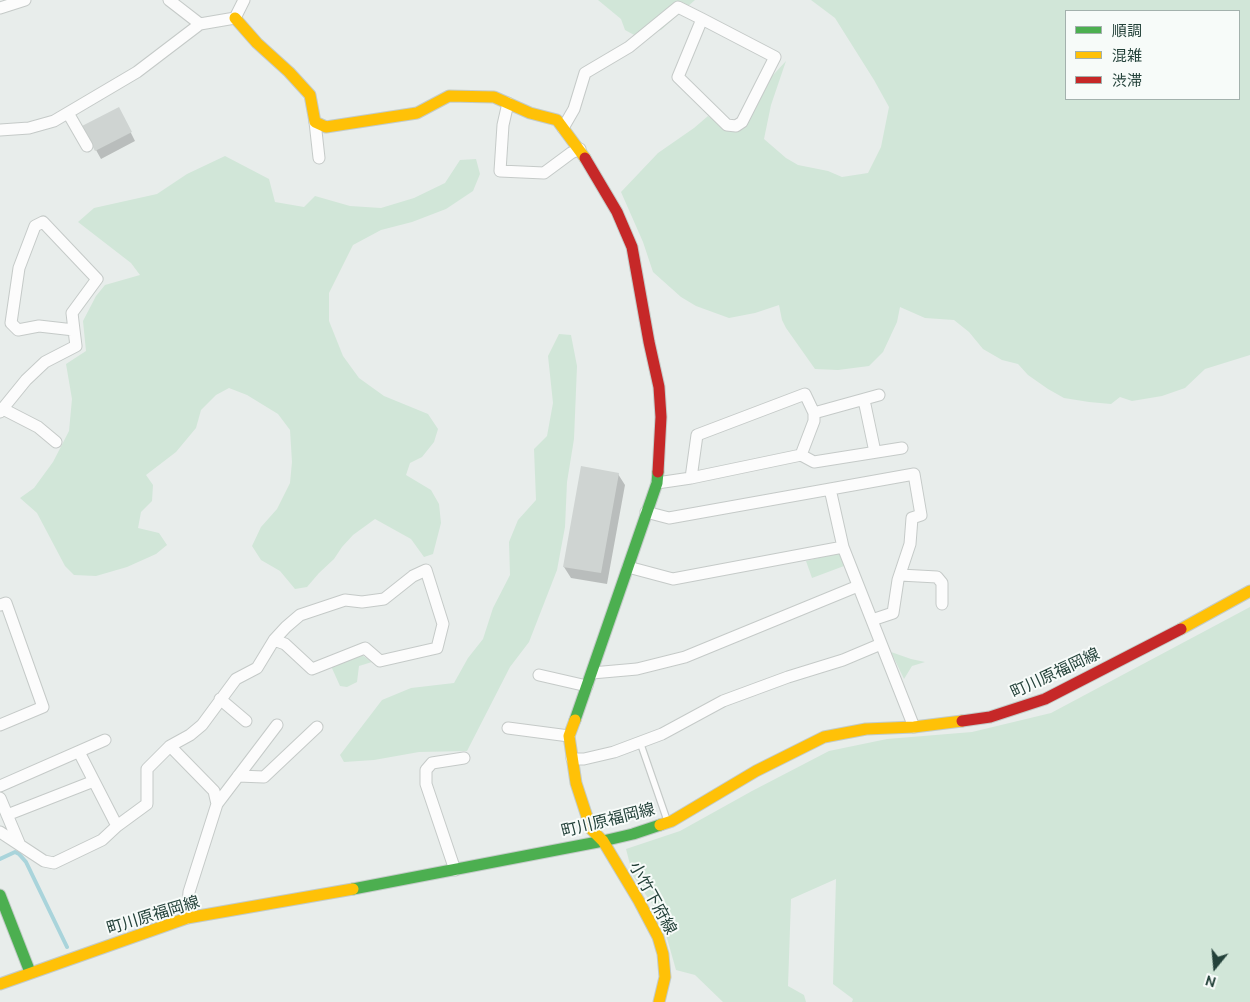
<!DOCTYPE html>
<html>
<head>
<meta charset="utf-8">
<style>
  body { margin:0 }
  #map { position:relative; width:1250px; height:1002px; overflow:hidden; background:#e8edeb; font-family:Ubuntu,"Noto Sans JP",sans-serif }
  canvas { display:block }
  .legend { position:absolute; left:1065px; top:10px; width:175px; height:90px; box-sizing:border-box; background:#f7fbf9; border:1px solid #a3b1ad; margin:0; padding:6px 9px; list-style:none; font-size:15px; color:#24423a }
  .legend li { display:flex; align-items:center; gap:10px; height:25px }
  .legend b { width:25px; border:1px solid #a3b1ad }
  .north { position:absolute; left:1190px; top:942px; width:50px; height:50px; -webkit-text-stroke:4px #f7fbf9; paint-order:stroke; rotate:197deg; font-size:14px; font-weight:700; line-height:20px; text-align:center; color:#24423a }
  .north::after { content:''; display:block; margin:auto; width:18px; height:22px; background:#24423a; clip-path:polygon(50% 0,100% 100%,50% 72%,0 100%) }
</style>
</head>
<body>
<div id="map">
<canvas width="1250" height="1002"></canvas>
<ul class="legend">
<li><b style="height:6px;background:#4caf50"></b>順調</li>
<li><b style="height:6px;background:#ffc107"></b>混雑</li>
<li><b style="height:6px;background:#c62828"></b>渋滞</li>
</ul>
<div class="north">N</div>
</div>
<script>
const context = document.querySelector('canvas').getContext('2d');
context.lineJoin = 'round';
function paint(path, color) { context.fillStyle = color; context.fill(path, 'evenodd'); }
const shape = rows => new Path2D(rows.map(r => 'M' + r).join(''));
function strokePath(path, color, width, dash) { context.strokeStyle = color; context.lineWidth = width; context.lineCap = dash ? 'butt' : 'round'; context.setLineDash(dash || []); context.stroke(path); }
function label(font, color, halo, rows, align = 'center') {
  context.font = font + ' Ubuntu,"Noto Sans JP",sans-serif'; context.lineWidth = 4; context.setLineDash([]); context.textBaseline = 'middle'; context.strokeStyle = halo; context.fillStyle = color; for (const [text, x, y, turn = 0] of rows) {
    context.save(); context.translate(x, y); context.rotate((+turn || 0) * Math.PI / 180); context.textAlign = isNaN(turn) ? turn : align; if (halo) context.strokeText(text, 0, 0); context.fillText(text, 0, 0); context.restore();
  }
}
paint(shape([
  [598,0,695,0,661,30,636,36,625,30,621,19],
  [811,0,1250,0,1250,355,1205,369,1185,388,1162,396,1132,401,1120,397,1111,404,1089,402,1064,398,1048,389,1028,375,1018,364,1002,360,983,349,969,332,954,320,925,318,900,307,897,322,883,352,869,366,838,370,815,369,786,328,782,320,779,305,755,313,729,318,696,306,681,297,653,272,643,242,621,192,658,153,694,128,708,116,728,129,743,129,763,86,786,61,771,105,764,139,786,158,798,165,828,171,842,177,868,173,881,147,889,107,874,80,835,18],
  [1066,11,1239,11,1239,99,1066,99],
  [225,156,269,179,275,202,304,207,315,196,350,206,381,208,414,198,445,183,460,160,476,159,480,174,473,191,446,209,412,222,381,230,353,245,329,293,329,321,343,356,359,378,384,396,428,414,438,429,434,442,422,457,410,463,406,475,431,490,439,504,441,523,433,554,424,557,411,539,375,519,353,535,342,547,334,559,319,573,307,587,295,589,280,571,261,560,252,546,261,527,277,509,290,483,292,462,290,430,278,414,247,395,229,388,216,395,201,410,196,428,176,452,146,475,153,485,152,501,141,512,138,528,159,533,167,545,156,554,127,567,96,576,74,575,65,566,37,513,20,498,34,488,53,462,69,431,72,399,66,364,86,351,83,321,96,296,105,285,140,275,131,263,78,222,94,208,157,194,187,174],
  [559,334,571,335,577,366,574,439,567,482,565,527,557,570,529,642,510,667,467,751,419,752,374,760,344,762,340,755,382,700,411,688,454,683,468,658,483,639,493,608,510,575,509,542,518,520,536,500,534,449,547,436,553,403,548,356],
  [839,553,844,566,812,578,806,561],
  [1250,607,1250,1002,852,1002,853,999,833,984,836,879,791,899,788,986,804,995,806,1002,723,1002,695,975,676,970,661,917,633,876,626,849,680,831,752,791,829,751,887,739,972,732,1051,713],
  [891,652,911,659,925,662,912,666,904,679],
  [359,653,372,662,359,666,357,682,347,687,340,686,331,666]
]), '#d1e6d8');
paint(shape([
  [123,117,135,141,101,159,96,150],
  [618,474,625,485,607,584,571,578,564,567]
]), '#0003');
strokePath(shape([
  [0,859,15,852,19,854,26,862,67,947]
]), '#a9d4db', 4);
paint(shape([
  [119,107,132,132,95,151,82,126],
  [581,466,619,473,601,573,563,567]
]), '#cfd4d2');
const lane = shape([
  [640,742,667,820]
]);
const street = shape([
  [169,0,200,24],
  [0,8,25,0],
  [508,103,503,125,500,171,544,173,571,153,580,149],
  [68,113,87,146],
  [315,122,319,158],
  [563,128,574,109,585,73,629,47,678,7,702,19,775,57,742,122,736,126,727,125,678,77,702,19],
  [0,130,29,128,54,121,137,72,200,24,235,18,244,0],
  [864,400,875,452],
  [3,409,38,427,56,442],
  [0,412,26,380,45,362,76,346,74,330,72,313,97,279,43,222,35,226,19,268,11,323,18,330,39,326,74,330],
  [814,413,879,395],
  [691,478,697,435,805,394,814,413,814,421,801,455],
  [657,483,691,478,801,455,814,462,902,448],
  [830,489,843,547],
  [646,512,669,518,914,474,921,515,912,518,910,544,898,580,893,613,872,620],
  [628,567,673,579,843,547,914,727],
  [900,575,937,577,942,583,942,604],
  [0,605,6,603,43,707,0,725],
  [592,673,637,669,685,657,858,586],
  [539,675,587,686],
  [220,699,246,721],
  [508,728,569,736],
  [170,746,190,735,202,725,236,679,257,668,274,640,286,627,300,615,345,600,362,602,384,599,413,576,426,570,443,624,437,648,380,661,365,648,312,669,285,644,274,640],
  [79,752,117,826],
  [572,759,584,759,614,752,662,734,723,701,788,677,843,660,881,644],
  [238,776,264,777,317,727],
  [0,786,105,740],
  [0,798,19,843],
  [217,804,277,725],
  [7,815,94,781],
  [0,832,44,861,54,863,102,840,117,826,147,804,147,769,170,746,214,791,217,804,189,892,187,918],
  [455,870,426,784,426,770,432,763,464,758]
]);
const fast = shape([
  [575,720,657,483,658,472],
  [353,889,603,841,633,834,660,825],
  [0,895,30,972]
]);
const slow = shape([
  [235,18,257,43,289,72,310,95,315,122,326,127,417,113,449,96,494,97,530,113,557,120,585,158],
  [1181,629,1250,591],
  [575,720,569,736,576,783,591,829,603,841,639,901,658,937,663,954,665,977,659,1002],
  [660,825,672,821,756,771,824,737,866,729,914,727,962,721],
  [0,984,187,918,353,889]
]);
const jam = shape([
  [585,158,617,212,632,247,649,342,659,387,661,417,658,472],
  [962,721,990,717,1045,699,1181,629]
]);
strokePath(lane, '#c5cac8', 8);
strokePath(street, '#c5cac8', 13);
strokePath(fast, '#c3cbc8', 13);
strokePath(slow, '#c3cbc8', 13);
strokePath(jam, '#c3cbc8', 13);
strokePath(lane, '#fcfcfc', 5.5);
strokePath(street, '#fcfcfc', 11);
strokePath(fast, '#4caf50', 11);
strokePath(slow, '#ffc107', 11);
strokePath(jam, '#c62828', 11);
label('16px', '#24423a', '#f7fbf9', [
  ["町川原福岡線",1055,673,-25],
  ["町川原福岡線",608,820,-14],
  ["小竹下府線",653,898,61],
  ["町川原福岡線",153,915,-17]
]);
</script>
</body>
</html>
